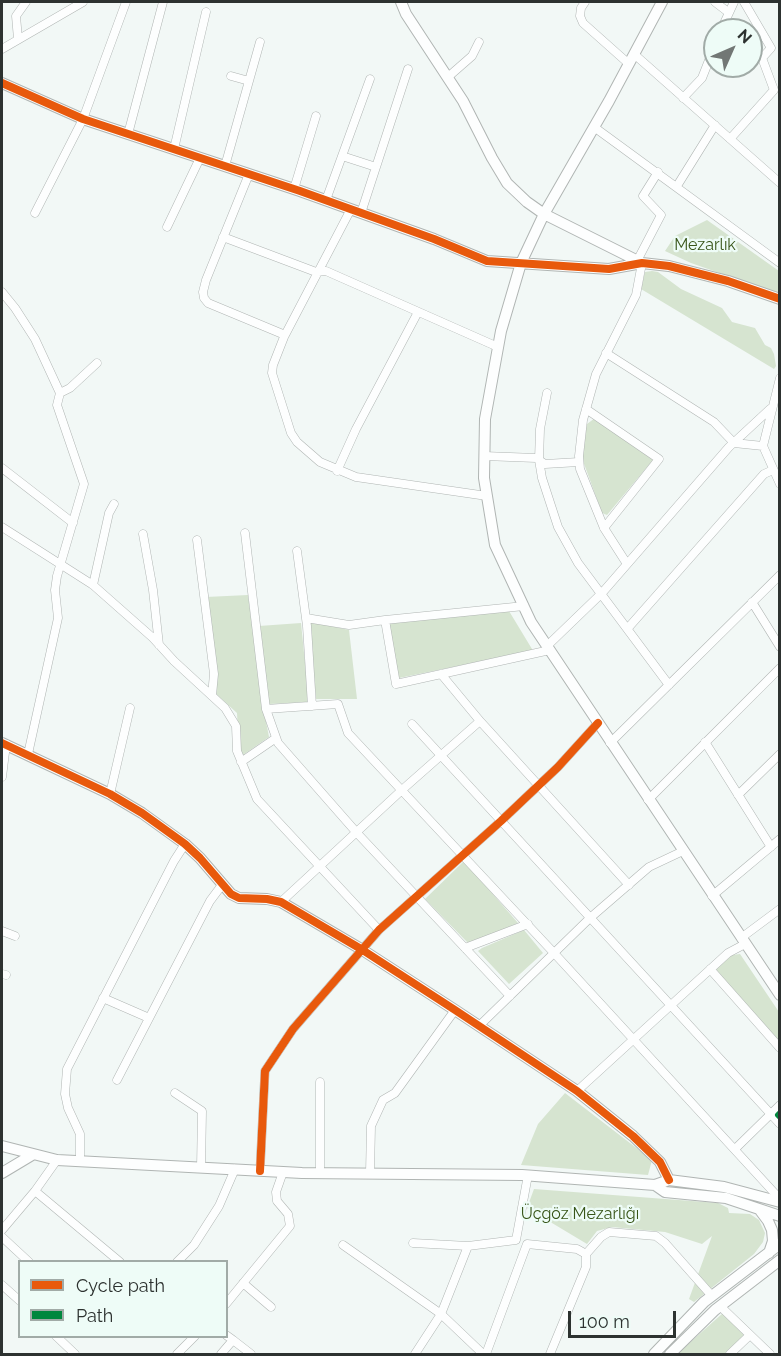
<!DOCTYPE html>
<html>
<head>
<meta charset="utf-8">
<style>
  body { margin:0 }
  #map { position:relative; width:781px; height:1356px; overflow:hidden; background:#f2f8f6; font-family:Raleway,sans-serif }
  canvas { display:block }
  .frame { position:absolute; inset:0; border:3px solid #2d3230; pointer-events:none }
  .legend { position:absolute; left:18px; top:1260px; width:210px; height:78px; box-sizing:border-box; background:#eefcf7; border:2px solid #a1aba7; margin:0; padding:8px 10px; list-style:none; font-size:18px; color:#2d3230 }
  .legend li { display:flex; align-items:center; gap:12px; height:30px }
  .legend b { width:30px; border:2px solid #a1aba7 }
  .north { position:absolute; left:703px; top:18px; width:60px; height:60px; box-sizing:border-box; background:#eefcf7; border:2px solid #a1aba7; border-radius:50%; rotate:45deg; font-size:16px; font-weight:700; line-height:24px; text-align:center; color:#2d3230 }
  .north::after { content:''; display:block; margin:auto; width:21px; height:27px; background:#727775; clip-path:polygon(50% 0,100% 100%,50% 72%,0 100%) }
  .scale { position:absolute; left:568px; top:1311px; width:108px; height:27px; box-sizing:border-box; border:3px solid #2d3230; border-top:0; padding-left:8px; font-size:18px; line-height:21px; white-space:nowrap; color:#2d3230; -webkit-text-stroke:4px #eefcf7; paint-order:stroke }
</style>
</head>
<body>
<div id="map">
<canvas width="781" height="1356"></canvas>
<div class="frame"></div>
<ul class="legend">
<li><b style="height:8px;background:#e8590c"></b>Cycle path</li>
<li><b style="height:8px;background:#00873e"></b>Path</li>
</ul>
<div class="north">N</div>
<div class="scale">100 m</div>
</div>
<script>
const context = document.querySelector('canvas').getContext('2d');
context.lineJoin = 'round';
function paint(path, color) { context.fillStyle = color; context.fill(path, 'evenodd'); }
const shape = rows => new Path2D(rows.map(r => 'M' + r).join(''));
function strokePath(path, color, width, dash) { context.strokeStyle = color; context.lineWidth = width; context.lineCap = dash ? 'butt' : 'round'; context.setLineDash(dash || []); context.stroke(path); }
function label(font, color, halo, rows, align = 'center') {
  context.font = font + ' Raleway,sans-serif'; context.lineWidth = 4.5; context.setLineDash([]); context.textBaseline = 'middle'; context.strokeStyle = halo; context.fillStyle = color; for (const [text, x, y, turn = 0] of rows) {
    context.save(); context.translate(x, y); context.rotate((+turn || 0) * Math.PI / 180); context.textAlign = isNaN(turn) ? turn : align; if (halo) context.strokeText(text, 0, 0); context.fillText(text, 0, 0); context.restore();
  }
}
paint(shape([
  [707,220,779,271,779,294,691,263,665,251,675,236],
  [652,271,658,272,681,289,722,308,732,322,755,328,765,345,771,348,774,354,776,366,774,369,641,289,645,272],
  [595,418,653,460,607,515,602,513,583,461,582,449,584,434,587,424],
  [248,595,263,706,269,737,243,755,239,752,237,713,215,693,206,597],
  [509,611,532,649,531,651,399,678,389,625,395,621],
  [309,621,349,630,357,699,316,699],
  [301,623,309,702,269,704,259,626],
  [464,861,518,923,469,944,425,899],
  [524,930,543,953,509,984,478,951,482,948],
  [740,954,779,1012,779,1043,715,970,732,955],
  [565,1093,652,1160,648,1175,521,1165,538,1124],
  [534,1189,718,1203,728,1208,729,1213,750,1214,759,1220,765,1233,763,1242,754,1254,694,1302,689,1299,712,1236,702,1244,665,1232,612,1227,597,1231,587,1244,527,1208],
  [723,1313,744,1335,725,1354,677,1354]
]), '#d6e4d0');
const street = shape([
  [585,2,581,8,580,16,583,23,629,64],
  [715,2,728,12],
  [721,30,734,2],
  [18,39,16,16,26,2],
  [2,49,83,2],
  [634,54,780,183],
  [231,76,249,81],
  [448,77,472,56,479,42],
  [683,98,702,78,715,45],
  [594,127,780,263],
  [128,134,163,2],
  [730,139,774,90,762,58,771,48,744,2],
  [174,149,206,12],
  [342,156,376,167],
  [225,166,260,42],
  [249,174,206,280,203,292,204,298,208,303,285,335],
  [677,186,715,125],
  [294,189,316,116],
  [326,200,370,79],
  [351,209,284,337,273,365,272,373,291,433,297,442,320,462,356,477,487,496],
  [35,213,83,119,126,2],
  [361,213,408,69],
  [167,227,200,158],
  [223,237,316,272,326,271,498,347],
  [637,261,661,215,643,196,658,172],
  [2,292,15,308,35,339,60,393,57,405,84,484,57,576,55,590,58,618,28,754],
  [606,353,714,422,734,443,763,446],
  [780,378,763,446,780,484],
  [60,393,70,388,97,363],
  [547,393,540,429,539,460,542,478,558,527,578,563,669,685],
  [586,409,659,459,604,528],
  [484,456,536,458,545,464,579,462],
  [2,468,73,523],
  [337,471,356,429,418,312],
  [2,527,93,585,153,638,174,661,225,708,236,726,237,751,257,799,379,930],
  [245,533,266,709,278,743,357,833,510,996],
  [143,534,153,590,159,645],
  [197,540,214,674,212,695],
  [297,551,307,626,312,706],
  [627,564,604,528,580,469,579,456,583,420,596,374,636,295,642,263],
  [93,585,109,513,114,504],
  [752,602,780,647],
  [524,606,385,620,396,684,550,650],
  [306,618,349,625,385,620],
  [628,628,764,474,773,470],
  [547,646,602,593,729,447,770,409],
  [441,674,480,721],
  [266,709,338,704,348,733,554,953,780,1199],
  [412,724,780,1124],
  [705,742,771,847],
  [610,743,780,575],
  [241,762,276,738],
  [2,777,6,744],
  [110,794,130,708],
  [738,795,780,754],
  [648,800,780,668],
  [712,896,780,839],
  [281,902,403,789,480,721,629,885],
  [2,931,15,936],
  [741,938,780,909],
  [465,948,528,924],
  [710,969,780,1048],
  [2,974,6,975],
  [103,998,149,1018],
  [479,1026,590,918,649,867,683,851],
  [117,1080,210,901,222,885],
  [577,1091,728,953,745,944],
  [175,1093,202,1111,201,1168],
  [735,1149,780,1105],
  [80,1161,80,1134,68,1108,65,1094,67,1069,174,861,185,844],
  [260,1171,265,1071,293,1029,379,930,501,821,558,767,598,723],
  [320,1173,320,1082],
  [370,1173,371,1126,383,1100,395,1093,455,1010],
  [35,1191,120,1262],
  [2,1230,35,1191,57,1160],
  [2,1237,29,1262],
  [413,1243,468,1246],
  [343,1245,441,1314,483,1354],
  [586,1254,601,1237,609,1232,656,1236,665,1243,712,1296],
  [177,1262,194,1245,219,1206,235,1169],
  [243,1283,271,1307],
  [2,1285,20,1301],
  [226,1304,290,1226,288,1214,277,1201,276,1192,283,1172],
  [720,1306,770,1354],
  [56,1336,75,1354],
  [233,1340,251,1354],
  [177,1354,195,1336],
  [221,1354,233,1340,226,1335],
  [415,1354,441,1314,468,1246,516,1240,528,1175],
  [486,1354,527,1244,577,1249,586,1254,586,1267,550,1354],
  [730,1354,750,1335]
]);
const secondary = shape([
  [401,2,406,14,463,101,492,158,507,183,527,202,544,214,642,263],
  [662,2,609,101,544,214,521,263,501,331,485,419,484,478,495,545,531,622,780,995],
  [2,83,83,119,300,191,434,239,487,261,609,269,642,263,669,266,728,281,780,299],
  [2,743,110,794,142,813,185,844,200,858,231,894,239,898,267,899,281,902,361,949,455,1010,577,1091,633,1136,660,1162,669,1180],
  [2,1146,57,1160,302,1173,522,1175,655,1185,669,1180,724,1187,780,1202],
  [2,1173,32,1155],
  [655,1185,665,1192,726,1198,780,1216],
  [759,1209,768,1221,772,1230,773,1241,769,1253],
  [654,1354,704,1302,780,1244],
  [670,1354,715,1310,780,1260]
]);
strokePath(street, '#b0b5b3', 9);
strokePath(secondary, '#b0b5b3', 12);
strokePath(street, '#fdfefe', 8);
strokePath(secondary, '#fdfefe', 10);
strokePath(shape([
  [780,1113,778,1115,780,1117]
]), '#00873e', 6, [12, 6]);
strokePath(shape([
  [2,83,83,119,300,191,434,239,487,261,609,269,642,263,669,266,728,281,780,299],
  [2,743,110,794,142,813,185,844,200,858,231,894,239,898,267,899,281,902,361,949,455,1010,577,1091,633,1136,660,1162,669,1180],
  [260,1171,265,1071,293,1029,379,930,501,821,558,767,598,723]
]), '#e8590c', 8);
label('16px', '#385518', '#eefcf7', [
  ["Mezarlık",705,245],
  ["Üçgöz Mezarlığı",580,1214]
]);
</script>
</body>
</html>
